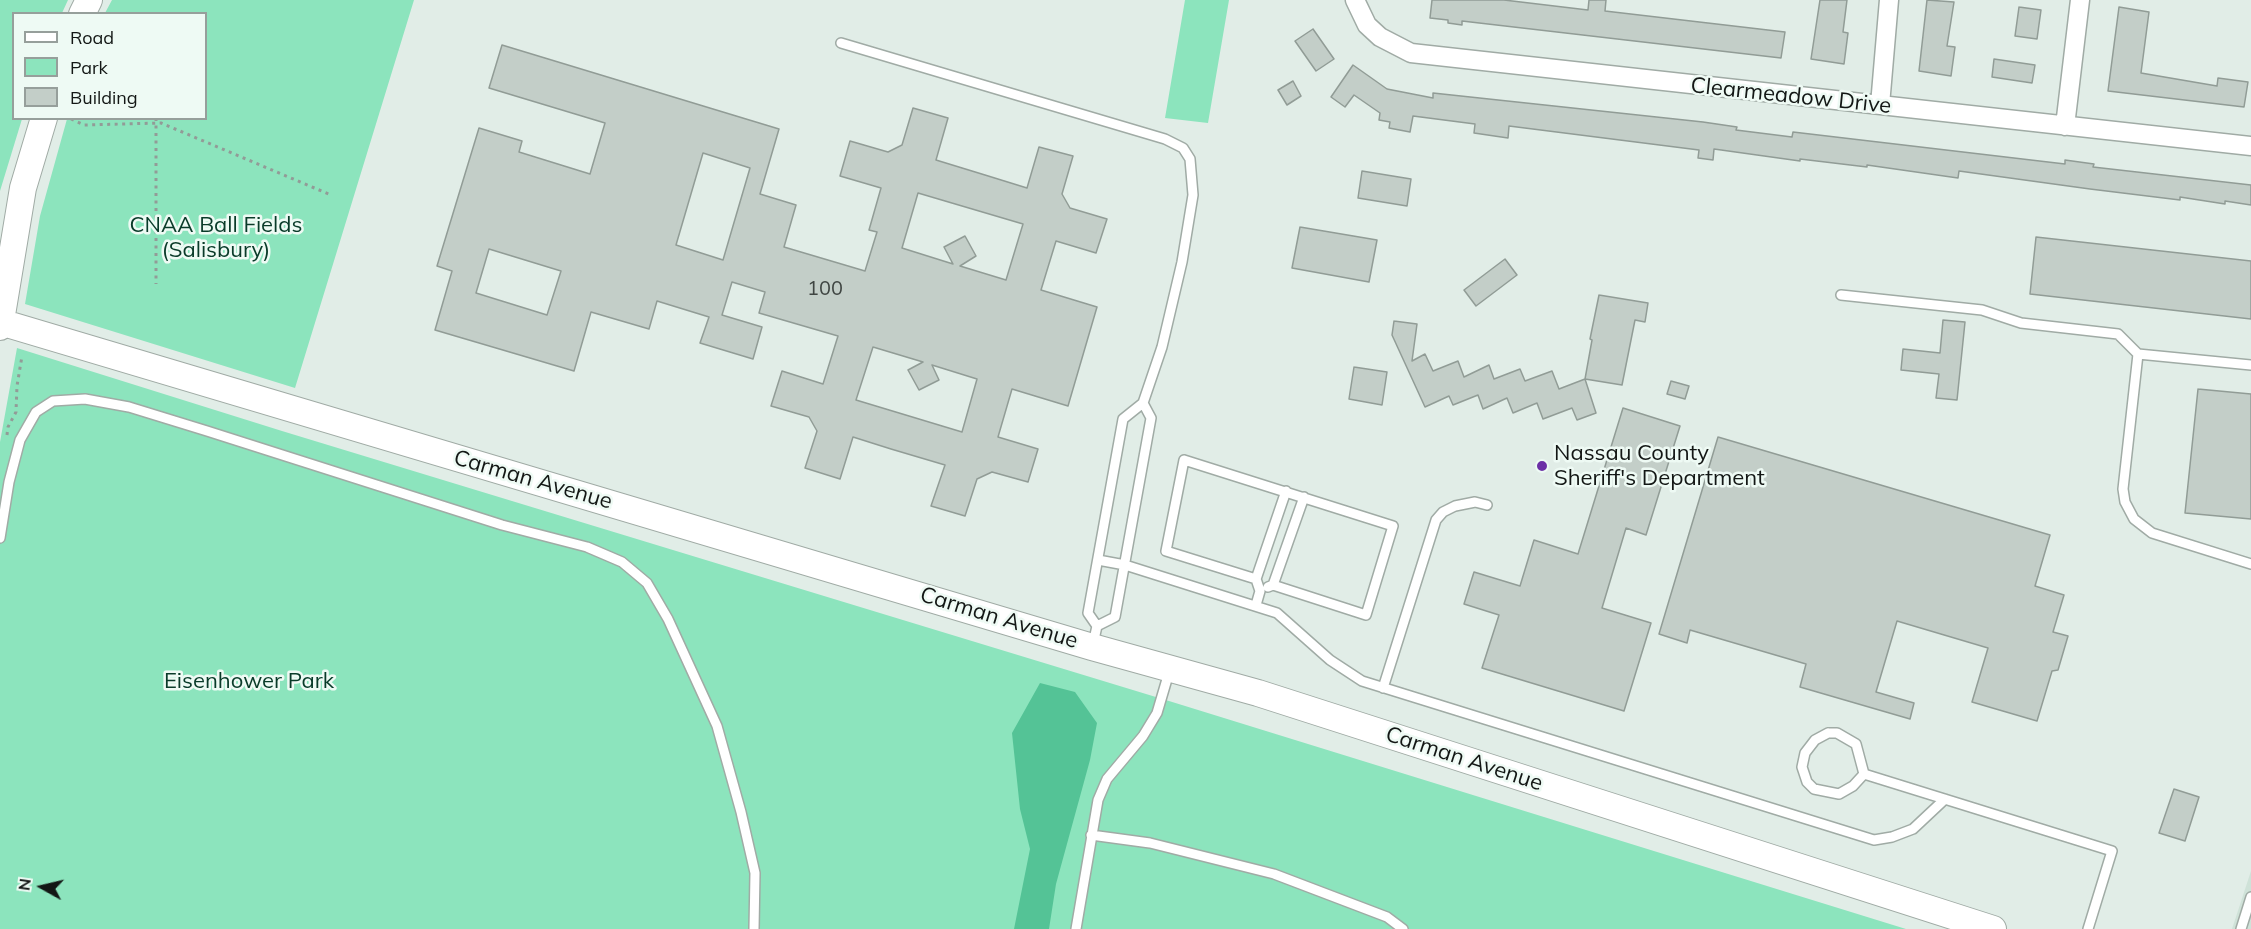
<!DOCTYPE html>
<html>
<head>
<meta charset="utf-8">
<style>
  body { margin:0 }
  #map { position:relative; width:2251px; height:929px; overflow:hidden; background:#e1ede7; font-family:Mulish,sans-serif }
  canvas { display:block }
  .legend { position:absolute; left:12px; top:12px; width:195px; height:108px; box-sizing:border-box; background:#eefaf4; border:2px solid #969f9b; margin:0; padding:8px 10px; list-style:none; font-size:18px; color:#131715 }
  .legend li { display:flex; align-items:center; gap:12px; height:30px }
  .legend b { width:30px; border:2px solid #969f9b }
  .north { position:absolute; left:12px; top:857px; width:60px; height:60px; -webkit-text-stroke:4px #eefaf4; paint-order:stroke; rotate:278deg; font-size:16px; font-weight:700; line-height:24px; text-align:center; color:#131715 }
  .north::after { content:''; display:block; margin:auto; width:21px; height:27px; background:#131715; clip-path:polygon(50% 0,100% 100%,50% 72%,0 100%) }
</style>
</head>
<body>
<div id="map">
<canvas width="2251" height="929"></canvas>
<ul class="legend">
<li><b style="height:8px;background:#fff"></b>Road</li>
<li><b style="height:16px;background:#8ce4bd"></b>Park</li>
<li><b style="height:16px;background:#c3cec8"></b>Building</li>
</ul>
<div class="north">N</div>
</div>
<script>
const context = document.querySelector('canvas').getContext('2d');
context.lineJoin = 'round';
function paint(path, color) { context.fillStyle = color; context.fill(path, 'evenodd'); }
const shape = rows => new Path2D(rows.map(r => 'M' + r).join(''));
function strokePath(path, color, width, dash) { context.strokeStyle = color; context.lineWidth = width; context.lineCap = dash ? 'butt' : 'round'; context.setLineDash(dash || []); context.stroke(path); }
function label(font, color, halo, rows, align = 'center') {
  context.font = font + ' Mulish,sans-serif'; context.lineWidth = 5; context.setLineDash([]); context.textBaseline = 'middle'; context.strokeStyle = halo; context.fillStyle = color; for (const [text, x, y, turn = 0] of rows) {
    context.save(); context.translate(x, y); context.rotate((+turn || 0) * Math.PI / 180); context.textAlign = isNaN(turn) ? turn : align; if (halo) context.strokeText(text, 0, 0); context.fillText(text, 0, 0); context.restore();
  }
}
paint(shape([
  [2251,871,2251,929,2232,929]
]), '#cfe2d8');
paint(shape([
  [0,0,68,0,62,13,14,14,14,118,22,119,0,191],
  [112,0,414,0,295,388,25,304,40,216,67,119,206,118,206,14,105,13],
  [1185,0,1229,0,1208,123,1165,118],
  [17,348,282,431,1169,701,1906,929,0,929,0,442]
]), '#8ce4bd');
paint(shape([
  [1040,683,1075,692,1097,723,1090,760,1056,884,1049,929,1014,929,1030,849,1020,809,1012,733]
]), '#54c396');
const building = shape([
  [1432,0,1504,0,1588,10,1589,0,1606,0,1605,11,1785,32,1781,58,1462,21,1462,25,1448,23,1448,20,1430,18,1432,0],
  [1820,0,1847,0,1843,32,1848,33,1844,64,1811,59,1820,0],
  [1927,0,1954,2,1947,46,1955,47,1951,76,1919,71,1927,0],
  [2019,7,2041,10,2037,39,2015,36,2019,7],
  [2119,7,2149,12,2141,73,2217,86,2218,78,2248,82,2244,107,2108,91,2119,7],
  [1313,29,1334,59,1316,71,1295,41,1313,29],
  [502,45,779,129,760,194,796,205,784,247,865,271,877,232,869,230,881,188,840,176,850,141,888,152,902,145,913,108,948,118,936,160,985,175,1027,188,1039,147,1073,156,1062,194,1070,208,1107,219,1096,253,1056,241,1041,290,1097,307,1068,406,1012,389,998,437,1038,449,1028,482,992,472,977,479,965,516,931,506,945,465,891,449,853,437,840,479,805,468,817,431,809,417,771,406,782,371,823,384,838,336,759,313,765,292,732,282,722,315,762,327,753,359,700,343,709,317,657,301,649,329,591,312,574,371,435,330,452,271,437,266,479,128,522,141,519,152,590,174,605,123,489,88,502,45],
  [703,153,750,168,723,260,676,245,703,153],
  [918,193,1023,224,1006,280,960,266,976,256,965,236,944,247,953,264,902,248,918,193],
  [489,249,561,271,547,315,476,293,489,249],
  [873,347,923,362,908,370,919,390,939,380,932,365,977,379,962,432,856,400,873,347],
  [1994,59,2035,65,2032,83,1992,77,1994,59],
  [1353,65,1387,89,1433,98,1433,93,1703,122,1737,127,1736,130,1792,137,1793,132,2065,164,2065,160,2094,164,2093,167,2251,185,2251,205,2225,201,2225,204,2180,197,2180,200,2090,189,1959,171,1958,178,1867,165,1867,167,1800,159,1800,161,1714,149,1713,160,1698,158,1699,150,1509,126,1508,138,1474,133,1475,124,1413,116,1410,132,1389,128,1390,122,1379,120,1380,113,1354,95,1345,107,1331,97,1353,65],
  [1293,81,1301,96,1287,105,1278,90,1293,81],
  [1362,171,1411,179,1407,206,1358,198,1362,171],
  [1300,227,1377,240,1369,282,1292,268,1300,227],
  [2036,237,2251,261,2251,319,2030,294,2036,237],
  [1505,259,1517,275,1476,306,1464,290,1505,259],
  [1599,295,1648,303,1645,322,1635,320,1622,385,1585,379,1592,340,1590,339,1599,295],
  [1943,320,1965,322,1957,400,1936,398,1939,374,1901,370,1903,349,1940,353,1943,320],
  [1394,321,1417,324,1412,361,1425,354,1433,371,1458,361,1464,377,1489,365,1494,379,1520,369,1525,381,1552,371,1559,389,1585,379,1596,413,1577,420,1572,408,1543,419,1537,403,1513,413,1507,398,1483,409,1478,395,1453,405,1449,396,1425,407,1392,335,1394,321],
  [1354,367,1387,372,1382,405,1349,399,1354,367],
  [1671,381,1689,386,1685,399,1667,394,1671,381],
  [2198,389,2251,394,2251,519,2185,513,2198,389],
  [1623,408,1680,426,1646,535,1626,528,1602,608,1651,623,1624,711,1482,668,1499,615,1464,604,1474,572,1520,586,1534,540,1578,554,1623,408],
  [1718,437,2050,535,2035,586,2064,595,2053,632,2068,636,2058,670,2052,671,2037,721,1972,702,1988,648,1897,621,1876,692,1914,703,1910,719,1800,687,1806,664,1690,630,1687,643,1659,634,1718,437],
  [2174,789,2199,797,2185,841,2159,833,2174,789]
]);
paint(building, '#c3cec8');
strokePath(building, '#919c96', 1.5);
const service = shape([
  [841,43,1165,139,1183,148,1190,159,1193,195,1182,262,1162,347,1143,403,1123,419,1088,613,1097,626,1093,644],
  [1841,295,1982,310,2021,323,2118,334,2138,354,2251,365],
  [2138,354,2123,489,2125,502,2134,519,2152,533,2251,564],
  [0,538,9,482,20,440,36,412,53,401,85,399,129,407,207,431,502,525,587,547,622,562,647,583,668,619,717,726,741,812,755,873,754,929],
  [1098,560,1125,565,1277,613,1330,660,1362,681,1874,840,1892,837,1913,829,1945,799],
  [1256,579,1166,551,1184,460,1393,526,1366,615,1273,585],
  [1268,587,1273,585,1304,497],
  [1256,605,1260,591,1256,579,1286,491],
  [1097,626,1115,617,1151,418,1143,403],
  [1383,688,1436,520,1443,512,1455,506,1475,502,1487,505],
  [1828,733,1837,733,1856,744,1864,774,1853,786,1839,794,1814,789,1807,782,1802,767,1805,753,1815,740,1828,733],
  [1864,774,2112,851,2088,929],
  [1091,835,1150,843,1274,874,1387,917,1403,929],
  [1076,929,1098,800,1107,779,1143,736,1157,713,1170,669],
  [2241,929,2251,897]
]);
const minor = shape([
  [1355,0,1367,25,1380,37,1411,53,2251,146],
  [1880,105,1889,0],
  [2065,126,2080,0]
]);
const secondary = shape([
  [82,14,89,0],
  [0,322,1092,647,1258,693,1993,929],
  [0,327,23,188,44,118]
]);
strokePath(service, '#a0aba5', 12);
strokePath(minor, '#a0aba5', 21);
strokePath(secondary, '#a0aba5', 28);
strokePath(shape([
  [156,118,156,284],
  [71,119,84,125,161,123,331,195],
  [7,435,8,427,16,412,17,386,22,356]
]), '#929b97', 3, [3, 4.5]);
strokePath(service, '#fff', 9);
strokePath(minor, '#fff', 18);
strokePath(secondary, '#fff', 26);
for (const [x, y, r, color] of [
  [1542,466,6,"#6c30a6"]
]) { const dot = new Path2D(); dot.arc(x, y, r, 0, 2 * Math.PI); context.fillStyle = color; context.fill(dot); strokePath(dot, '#eefaf4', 2); }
label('20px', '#3f4542', null, [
  ["100",825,289]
]);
label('22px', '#131715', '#eefaf4', [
  ["Clearmeadow Drive",1791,96,6],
  ["Carman Avenue",533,480,16],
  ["Carman Avenue",999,618,17],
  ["Carman Avenue",1464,759,18]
]);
label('22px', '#093b29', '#eefaf4', [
  ["CNAA Ball Fields",216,225],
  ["(Salisbury)",216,250],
  ["Eisenhower Park",249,681]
]);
label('22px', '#131715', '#eefaf4', [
  ["Nassau County",1554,453],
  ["Sheriff's Department",1554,478]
], 'left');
</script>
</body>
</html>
